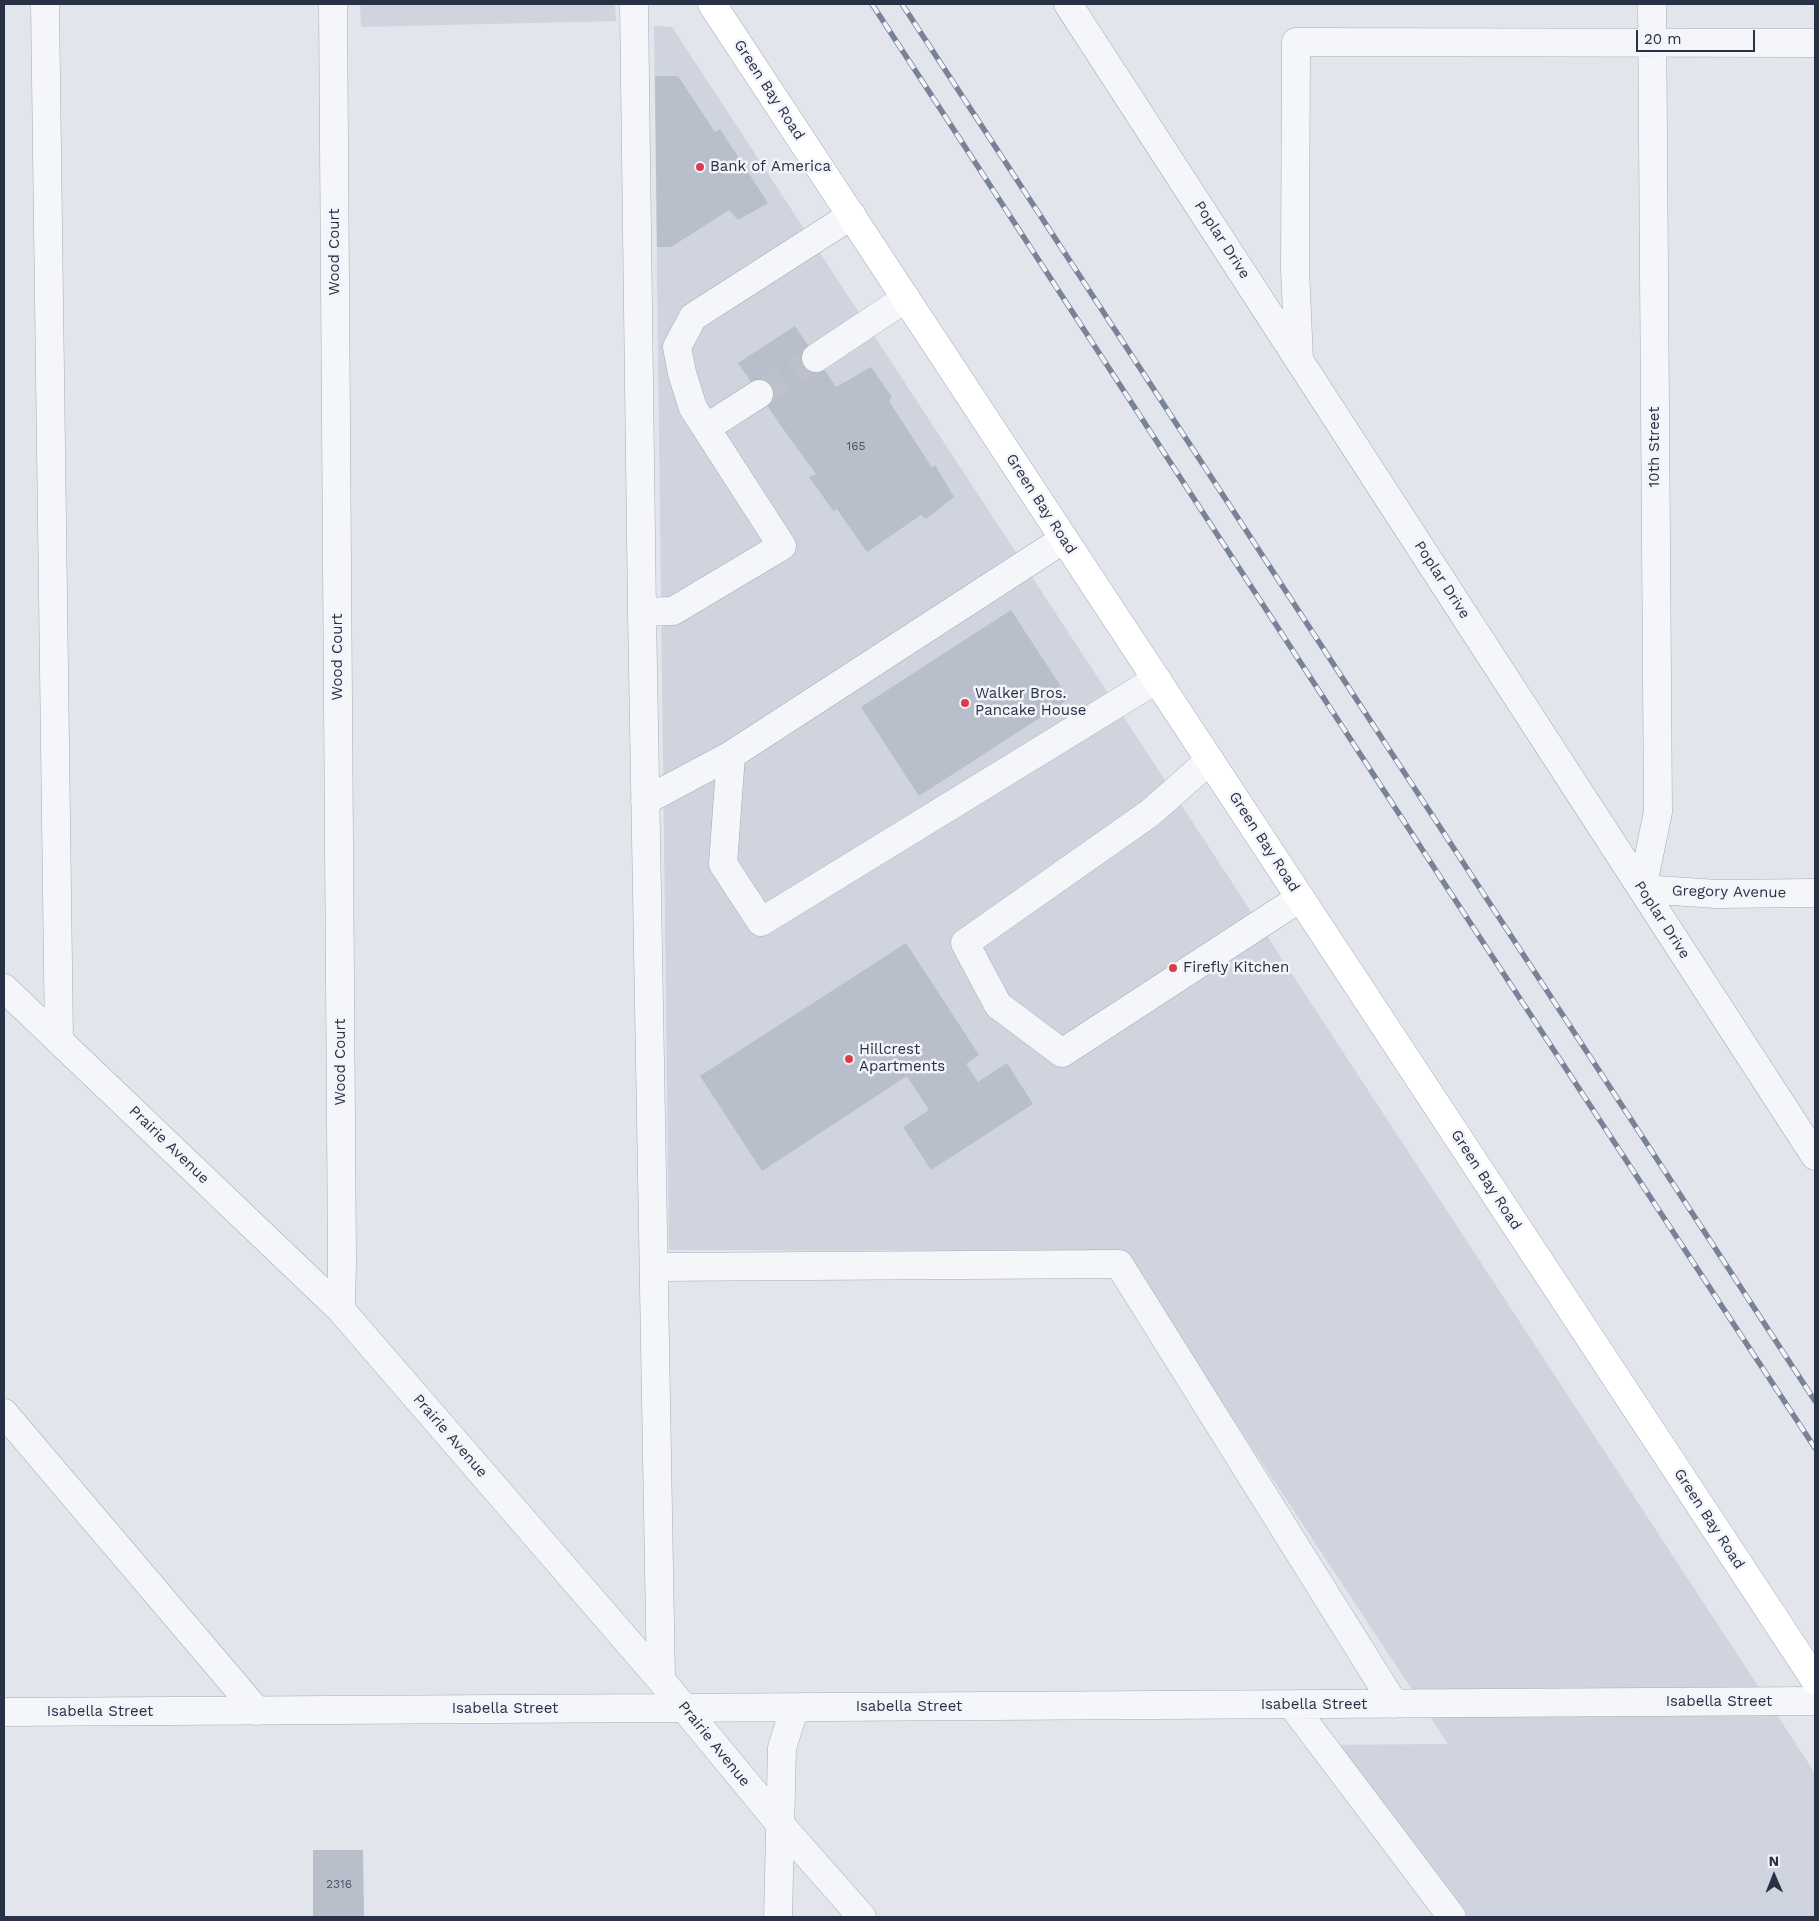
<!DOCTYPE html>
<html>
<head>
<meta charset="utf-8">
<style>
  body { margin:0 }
  #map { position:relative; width:1819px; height:1921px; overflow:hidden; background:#e2e5ec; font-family:"Work Sans",sans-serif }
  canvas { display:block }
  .frame { position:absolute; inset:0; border:5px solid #283145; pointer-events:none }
  .north { position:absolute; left:1749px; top:1851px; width:50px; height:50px; -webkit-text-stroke:4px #f2f4f9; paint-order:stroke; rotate:359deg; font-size:14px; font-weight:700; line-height:20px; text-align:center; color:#283145 }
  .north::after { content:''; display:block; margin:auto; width:18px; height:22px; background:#283145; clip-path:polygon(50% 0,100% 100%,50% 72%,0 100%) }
  .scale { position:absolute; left:1636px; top:30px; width:119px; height:22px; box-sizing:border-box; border:2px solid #283145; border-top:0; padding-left:6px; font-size:15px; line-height:18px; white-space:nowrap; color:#283145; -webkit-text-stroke:4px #f2f4f9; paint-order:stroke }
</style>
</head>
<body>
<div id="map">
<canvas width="1819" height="1921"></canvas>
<div class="frame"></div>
<div class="north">N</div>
<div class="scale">20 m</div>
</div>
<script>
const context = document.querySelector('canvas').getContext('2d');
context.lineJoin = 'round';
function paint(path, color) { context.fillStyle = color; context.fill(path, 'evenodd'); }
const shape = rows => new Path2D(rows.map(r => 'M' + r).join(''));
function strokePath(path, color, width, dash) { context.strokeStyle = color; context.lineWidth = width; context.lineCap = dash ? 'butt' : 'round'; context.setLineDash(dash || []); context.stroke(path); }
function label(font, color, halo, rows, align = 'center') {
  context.font = font + ' "Work Sans",sans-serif'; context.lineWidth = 5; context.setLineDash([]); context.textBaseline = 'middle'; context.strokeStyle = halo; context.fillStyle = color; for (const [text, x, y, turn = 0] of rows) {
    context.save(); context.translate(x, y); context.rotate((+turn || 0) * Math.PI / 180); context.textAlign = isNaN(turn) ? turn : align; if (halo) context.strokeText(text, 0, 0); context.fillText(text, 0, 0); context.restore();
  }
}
paint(shape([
  [360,4,615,4,616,21,361,27],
  [654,26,672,27,1815,1773,1815,1917,1445,1917,1316,1745,1448,1744,1122,1251,669,1250]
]), '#cfd4de');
paint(shape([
  [655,76,678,76,715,132,720,129,768,203,738,220,729,210,671,247,657,247],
  [795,326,836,387,871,367,892,397,889,401,932,468,935,465,954,497,926,519,921,515,867,552,836,508,834,512,809,477,816,474,781,426,738,363],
  [1011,610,1069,699,919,796,861,707],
  [906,943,979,1055,966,1064,978,1082,1007,1063,1033,1104,931,1170,903,1127,929,1110,907,1076,762,1171,700,1076],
  [313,1850,363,1850,364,1917,313,1917]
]), '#b8beca');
strokePath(shape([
  [759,394,816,358]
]), '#bdc1cb', 28, [28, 14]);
const minor = shape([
  [45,4,59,1040],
  [333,4,342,1261,341,1310],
  [634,4,642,612,661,1680],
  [1068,4,1815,1156],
  [1652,4,1658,812,1642,889,1717,894,1815,893],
  [816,358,906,298],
  [1299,359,1295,269,1296,42,1815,43],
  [706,428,759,394],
  [1064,539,731,755,723,864,761,922,1157,679],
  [642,612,673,611,782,546,693,408,682,373,677,347,693,317,852,215],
  [1210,760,1150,813,965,943,998,1005,1062,1053,1300,898],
  [645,801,731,755],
  [4,988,341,1310,661,1680,780,1824,862,1917],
  [654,1267,1119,1264,1394,1704],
  [4,1413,257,1711],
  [1292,1705,1452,1917],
  [4,1712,1815,1701],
  [778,1917,782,1748,792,1716,801,1707]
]);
const major = shape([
  [712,4,1815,1680]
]);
strokePath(minor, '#a6abb7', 29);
strokePath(major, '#a0a8b9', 29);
strokePath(minor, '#f5f6f9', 28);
strokePath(major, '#fff', 28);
const rail = shape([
  [872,4,1446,886,1815,1448],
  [902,4,1815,1401]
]);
strokePath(rail, '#798397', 5.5);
strokePath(rail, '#f2f4f9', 4, [11]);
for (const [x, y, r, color] of [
  [700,167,5,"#dc3b4c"],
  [965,703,5,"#dc3b4c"],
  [1173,968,5,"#dc3b4c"],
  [849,1059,5,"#dc3b4c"]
]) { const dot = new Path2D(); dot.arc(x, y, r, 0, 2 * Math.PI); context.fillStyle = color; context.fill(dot); strokePath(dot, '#f2f4f9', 2); }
label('12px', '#4c5466', null, [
  ["165",856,446],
  ["2316",339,1884]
]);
label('15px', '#283145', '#f2f4f9', [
  ["Green Bay Road",769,90,57],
  ["Poplar Drive",1222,240,57],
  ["Wood Court",335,252,-90],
  ["10th Street",1655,447,-90],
  ["Green Bay Road",1041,504,57],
  ["Poplar Drive",1442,580,57],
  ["Wood Court",338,657,-90],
  ["Green Bay Road",1264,842,57],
  ["Gregory Avenue",1729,892,1],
  ["Poplar Drive",1662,920,57],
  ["Wood Court",341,1062,-90],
  ["Prairie Avenue",169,1145,44],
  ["Green Bay Road",1486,1180,57],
  ["Prairie Avenue",450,1436,49],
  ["Green Bay Road",1709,1519,57],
  ["Isabella Street",1719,1702],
  ["Isabella Street",1314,1705],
  ["Isabella Street",909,1707],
  ["Isabella Street",505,1709],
  ["Isabella Street",100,1712],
  ["Prairie Avenue",714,1744,51]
]);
label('15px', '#283145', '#f2f4f9', [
  ["Bank of America",710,167],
  ["Walker Bros.",975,694],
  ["Pancake House",975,711],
  ["Firefly Kitchen",1183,968],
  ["Hillcrest",859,1050],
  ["Apartments",859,1067]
], 'left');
</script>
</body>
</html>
